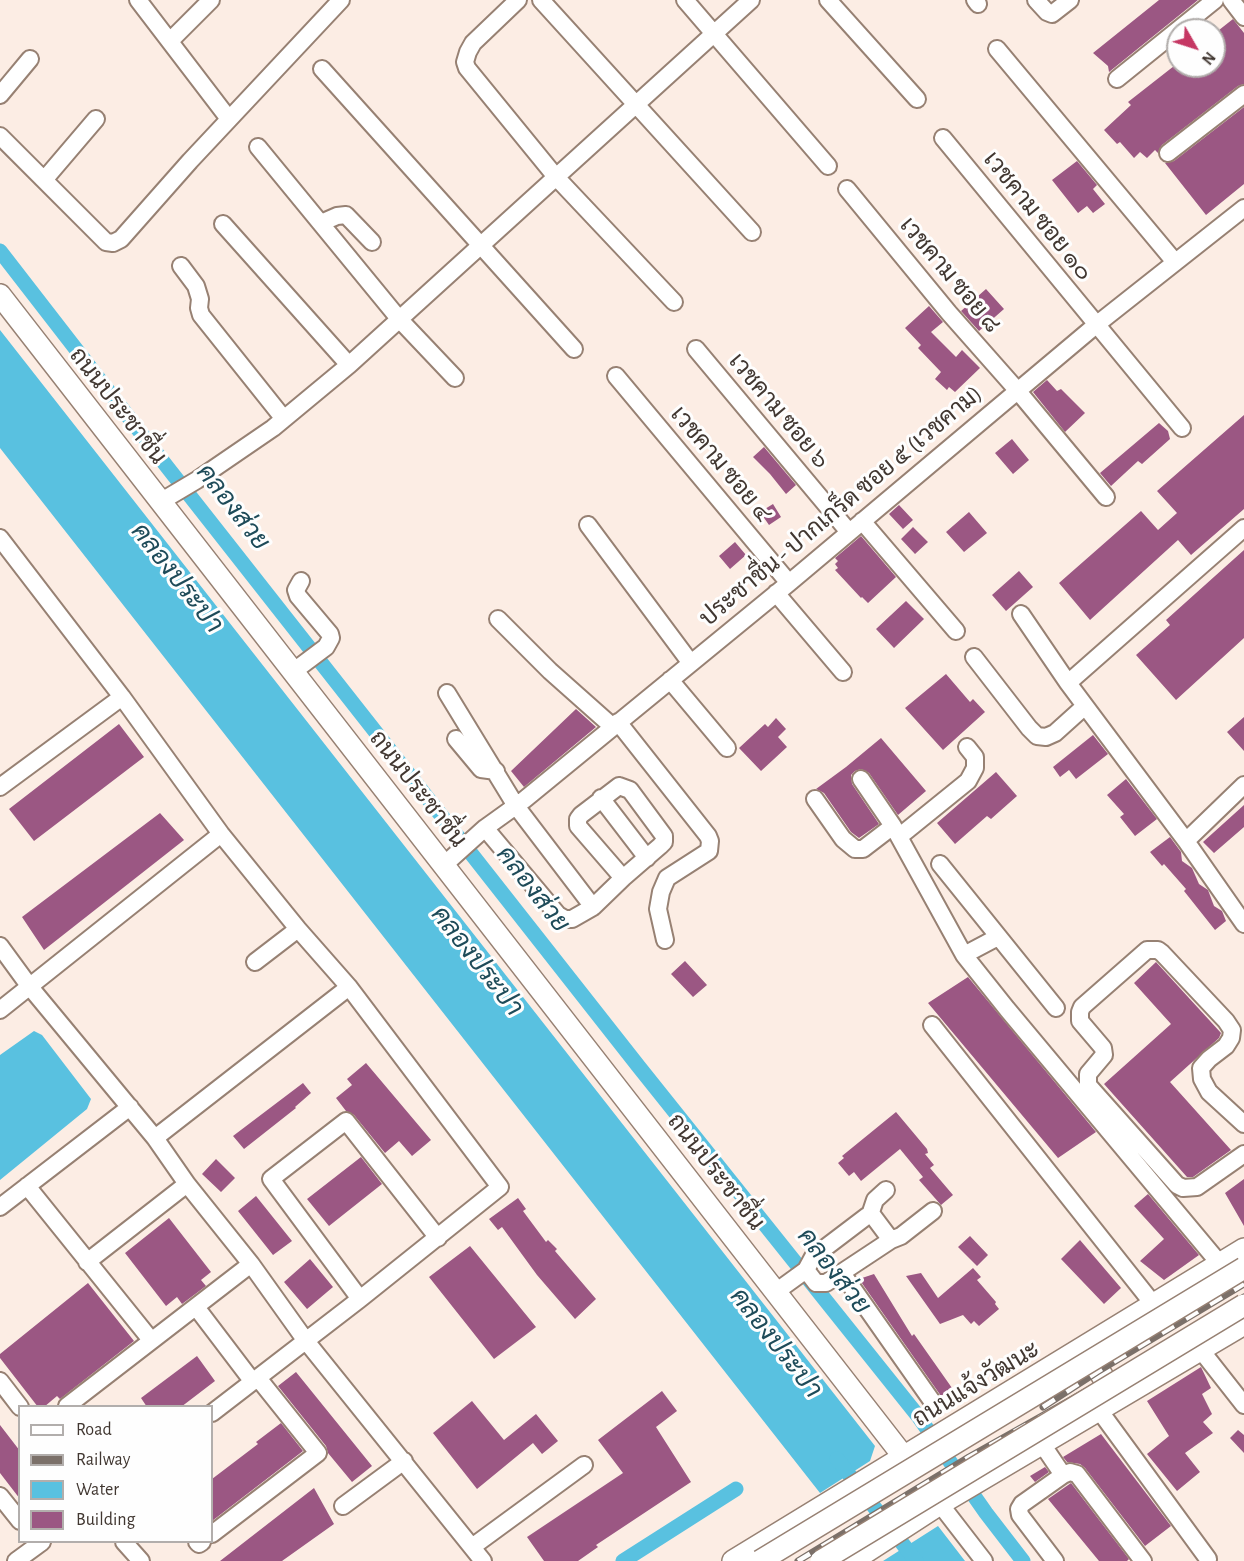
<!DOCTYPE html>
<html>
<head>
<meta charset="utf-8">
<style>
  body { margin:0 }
  #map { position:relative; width:1244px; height:1561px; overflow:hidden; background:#fcede4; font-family:"Alegreya Sans",sans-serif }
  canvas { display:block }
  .legend { position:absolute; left:18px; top:1405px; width:195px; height:138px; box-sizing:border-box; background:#fefefe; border:2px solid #b2aeac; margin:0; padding:8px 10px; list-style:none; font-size:18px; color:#413731 }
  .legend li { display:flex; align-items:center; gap:12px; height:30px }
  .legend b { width:30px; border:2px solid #b2aeac }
  .north { position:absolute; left:1166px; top:18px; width:60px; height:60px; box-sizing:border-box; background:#fefefe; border:2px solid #b2aeac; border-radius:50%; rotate:129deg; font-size:16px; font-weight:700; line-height:24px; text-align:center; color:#413731 }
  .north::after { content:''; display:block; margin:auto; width:21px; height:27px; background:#c53763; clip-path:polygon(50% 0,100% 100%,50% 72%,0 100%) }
</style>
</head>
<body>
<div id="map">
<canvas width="1244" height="1561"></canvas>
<ul class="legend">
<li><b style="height:8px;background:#fff"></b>Road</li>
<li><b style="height:8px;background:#7b7069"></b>Railway</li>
<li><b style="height:16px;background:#59c1e0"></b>Water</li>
<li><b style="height:16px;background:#9b5783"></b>Building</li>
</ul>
<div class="north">N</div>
</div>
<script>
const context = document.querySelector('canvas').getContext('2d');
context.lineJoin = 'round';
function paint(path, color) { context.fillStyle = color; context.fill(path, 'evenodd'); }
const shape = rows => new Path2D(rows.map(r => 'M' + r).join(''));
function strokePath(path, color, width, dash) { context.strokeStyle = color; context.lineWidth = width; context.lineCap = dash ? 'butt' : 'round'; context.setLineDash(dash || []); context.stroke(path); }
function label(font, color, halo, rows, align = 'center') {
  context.font = font + ' "Alegreya Sans",Sarabun,sans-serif'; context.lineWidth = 6; context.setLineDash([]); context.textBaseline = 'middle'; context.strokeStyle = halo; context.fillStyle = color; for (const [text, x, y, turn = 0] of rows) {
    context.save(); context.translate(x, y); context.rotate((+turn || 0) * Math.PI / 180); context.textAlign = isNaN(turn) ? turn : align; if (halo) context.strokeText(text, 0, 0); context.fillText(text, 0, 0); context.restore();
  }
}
paint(shape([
  [0,330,875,1446,870,1461,820,1493,0,448],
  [34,1031,42,1035,91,1099,87,1109,0,1180,0,1055],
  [938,1526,965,1561,883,1561]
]), '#59c1e0');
strokePath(shape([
  [0,251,168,468,639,1067,918,1416,986,1513,1023,1561],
  [837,1459,916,1561],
  [623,1561,736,1489]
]), '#59c1e0', 15);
paint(shape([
  [1159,0,1198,0,1109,72,1108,66,1093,53],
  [1233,19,1244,33,1244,84,1238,86,1162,145,1158,153,1155,150,1147,158,1140,152,1134,158,1120,142,1117,144,1104,130,1131,105,1128,102,1174,66,1214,66,1214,34],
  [1244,107,1244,184,1206,215,1165,163,1174,161],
  [1077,161,1097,185,1093,189,1105,204,1093,213,1087,206,1078,213,1052,180],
  [986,289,1004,309,979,331,961,311],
  [929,306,943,322,931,332,956,357,962,350,980,368,955,392,949,387,947,390,935,379,941,372,918,348,921,345,905,328],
  [1047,380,1057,391,1061,389,1085,413,1065,432,1033,392],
  [1244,415,1244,509,1191,555,1178,540,1090,620,1059,583,1141,511,1158,530,1177,513,1157,491],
  [1159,423,1168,431,1170,439,1142,464,1138,461,1111,486,1100,473],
  [1012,439,1029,460,1013,474,995,453],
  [764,447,796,485,786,494,770,474,753,457],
  [773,504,781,517,769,525,760,512],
  [899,505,913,520,903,529,889,514],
  [969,512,987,533,964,552,946,532],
  [913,527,928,542,915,554,901,539],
  [861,536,896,577,868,603,862,597,861,598,835,570,838,568,835,564,838,561,835,558],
  [735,542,746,555,730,569,719,556],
  [1244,550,1244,638,1176,700,1136,655,1170,625,1166,620],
  [1019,571,1033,587,1006,611,992,595],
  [906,601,924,619,894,648,876,629],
  [946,674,970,702,973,699,985,712,943,750,905,708],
  [576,709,596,727,524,787,511,771],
  [1244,717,1244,751,1227,732],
  [776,718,786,729,778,737,787,747,761,771,739,748,765,724,768,727],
  [119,724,144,757,34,841,9,809],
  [1093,735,1108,754,1076,779,1069,770,1060,777,1053,767],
  [881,738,926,791,898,815,869,773,861,769,855,771,851,775,852,784,879,824,859,838,851,832,824,793,816,789,846,767],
  [996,772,1017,796,991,819,987,816,955,844,937,823],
  [1126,779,1157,819,1135,836,1120,817,1124,814,1107,795],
  [1244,805,1244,827,1214,853,1203,842],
  [160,813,184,840,44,950,22,917],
  [1170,837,1181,852,1182,861,1192,868,1199,884,1208,890,1214,906,1222,911,1226,921,1215,930,1184,891,1186,889,1164,864,1162,866,1150,852],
  [685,961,707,985,693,997,671,974],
  [1156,962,1221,1033,1219,1038,1170,1082,1231,1150,1193,1177,1187,1177,1104,1084,1171,1024,1134,983],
  [968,977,1096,1132,1058,1158,928,1003],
  [366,1063,431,1140,412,1156,399,1141,385,1153,354,1115,346,1111,336,1098,352,1085,347,1079],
  [303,1083,311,1093,295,1107,296,1108,244,1149,233,1136],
  [896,1112,927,1149,928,1153,925,1154,934,1165,930,1168,953,1195,941,1205,919,1180,923,1177,900,1149,861,1181,854,1172,849,1176,838,1163,844,1158,842,1156],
  [361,1157,382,1184,329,1226,307,1199],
  [216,1159,235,1178,221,1192,202,1174],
  [1244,1179,1244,1226,1225,1193],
  [1148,1194,1199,1255,1164,1280,1140,1261,1164,1239,1134,1206],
  [256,1196,292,1241,273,1255,238,1211],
  [518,1198,526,1209,523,1211,546,1242,548,1240,557,1249,555,1251,596,1299,575,1319,537,1275,502,1227,498,1230,489,1219],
  [169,1218,211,1272,201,1280,206,1286,182,1304,177,1297,166,1306,125,1253],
  [970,1236,988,1255,977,1266,958,1247],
  [1080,1240,1121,1288,1104,1304,1061,1259],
  [470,1246,536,1327,494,1359,429,1277],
  [310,1259,333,1287,307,1309,284,1282],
  [973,1268,981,1277,977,1280,996,1302,995,1304,999,1309,979,1326,974,1321,971,1324,963,1315,940,1324,906,1276,921,1273,938,1298],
  [874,1274,912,1336,914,1334,952,1388,941,1396,859,1279],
  [88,1283,134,1341,60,1399,57,1396,44,1407,38,1407,0,1358,0,1354],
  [197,1356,215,1381,181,1407,147,1407,141,1398],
  [1201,1367,1211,1388,1202,1394,1212,1414,1203,1422,1213,1433,1185,1453,1200,1472,1177,1491,1147,1454,1169,1436,1147,1401],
  [296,1372,372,1466,352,1482,328,1453,326,1446,278,1386],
  [662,1391,677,1411,656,1427,691,1482,596,1545,598,1547,578,1561,544,1561,527,1537,623,1473,598,1440],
  [472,1401,504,1440,536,1414,558,1441,542,1454,533,1443,477,1489,433,1433],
  [281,1423,303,1451,212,1521,212,1479,258,1444,256,1442],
  [0,1425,20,1451,20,1499,0,1473],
  [1238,1430,1244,1435,1244,1453,1230,1438],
  [1101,1434,1171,1526,1145,1546,1085,1468,1080,1464,1067,1462,1063,1457],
  [1045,1467,1049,1472,1035,1482,1030,1476],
  [1071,1483,1129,1559,1127,1561,1099,1561,1048,1499],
  [314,1488,334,1524,282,1561,220,1561]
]), '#9b5783');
const minor = shape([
  [138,0,229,119],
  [518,0,473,43,468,52,465,62,467,68,556,177,674,302],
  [541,0,752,232],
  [685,0,828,166],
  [828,0,917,99],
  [975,0,978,4],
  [1036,0,1047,12,1052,14,1070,0],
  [1231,0,1244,17],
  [170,41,211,0],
  [997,49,1175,262],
  [322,69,574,349],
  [1117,79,1215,0],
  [0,95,30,59],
  [0,136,106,242,113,243,121,239,190,161,341,0],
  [943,138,1182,428],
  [258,147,400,320,455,378],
  [1168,153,1244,94],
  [44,180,96,119],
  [847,189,949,313,1017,390,1106,497],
  [321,223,337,216,346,215,372,242],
  [223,224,349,365],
  [181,266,196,286,200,299,199,308,201,315,284,419],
  [696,349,849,532],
  [616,376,789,583],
  [160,502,197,480,273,428,349,365,751,0],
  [862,521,956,631],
  [588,525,690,662],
  [1244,528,1068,683,1186,841,1244,924],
  [0,538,122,697,221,834,298,929,349,987,500,1187,360,1299,212,1413],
  [776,593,843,672],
  [1021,614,1068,683],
  [498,619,550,671,613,727],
  [974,657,1029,728,1037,736,1046,737,1055,733,1085,706],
  [294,671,326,647,331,638,330,634,298,596,296,590,301,581],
  [670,680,727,748],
  [447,693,516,806,593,907,572,919,565,919,558,915,485,828],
  [618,722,708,836,710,841,709,851,667,878,661,892,658,909,665,940],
  [456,739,481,769,496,771],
  [861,779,893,826],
  [619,786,630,790,664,836,664,842,660,846,623,878,578,826,578,819,581,815,619,786],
  [0,787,122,697],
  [601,798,647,858],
  [815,799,843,839,855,849,863,849,893,826,964,955,1007,1009,1220,1264],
  [900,836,968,781,975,768,975,757,967,747],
  [1186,841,1244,785],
  [940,864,1056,1008],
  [444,865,485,828,524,800,789,583,1096,325,1244,208],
  [593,907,623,878],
  [0,946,30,987,155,1138,187,1184,251,1264,306,1341,483,1561],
  [964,955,998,937],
  [255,962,298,929],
  [0,1010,221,834],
  [932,1025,1154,1305],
  [1244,1124,1209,1092,1202,1079,1201,1068,1209,1059,1226,1046,1231,1038,1232,1030,1226,1021,1162,953,1158,950,1147,950,1082,1007,1080,1012,1080,1021,1103,1048,1104,1055,1088,1074,1088,1085,1177,1185,1183,1188,1197,1187,1244,1154],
  [155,1138,349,987],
  [27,1186,151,1340],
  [0,1207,130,1107],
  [870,1215,875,1200,886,1190],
  [891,1240,901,1236,933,1211],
  [87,1262,187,1184],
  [842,1273,934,1404],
  [777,1291,806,1270,813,1257,867,1216,873,1216,891,1240,826,1283,816,1283,806,1270],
  [360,1299,271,1179,346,1121,438,1238],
  [196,1307,253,1382],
  [1200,1349,1244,1405],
  [0,1381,20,1407],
  [67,1406,251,1264],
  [1099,1410,1208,1559],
  [1042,1444,1063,1475,1070,1472,1077,1474,1143,1561],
  [0,1496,20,1521],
  [940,1504,984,1561],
  [343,1506,404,1461],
  [212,1534,318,1453,258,1378],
  [124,1542,141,1561],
  [197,1542,199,1544,202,1542],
  [472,1547,584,1465],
  [16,1561,42,1542],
  [1055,1561,1020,1515,1019,1509,1022,1504,1063,1475]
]);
const major = shape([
  [0,295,904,1457],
  [1085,1347,1116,1399],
  [733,1561,1244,1249],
  [852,1561,940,1504,1244,1324]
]);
strokePath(minor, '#978173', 20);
strokePath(major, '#978173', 24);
strokePath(minor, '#fff', 16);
strokePath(major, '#fff', 21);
const rail = shape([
  [1043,1407,1097,1372,1244,1284],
  [798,1561,969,1457,1129,1367,1244,1297]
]);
strokePath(rail, '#7b7069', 7);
strokePath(rail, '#fefefe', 4.5, [14]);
const majorBridge = shape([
  [760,1561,1244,1268],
  [821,1561,1244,1305]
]);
strokePath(majorBridge, '#978173', 24, []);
strokePath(majorBridge, '#fff', 21);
label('24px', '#413731', '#fefefe', [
  ["เวชคาม ซอย ๑๐",1038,216,51],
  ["เวชคาม ซอย ๘",950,275,50],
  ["ถนนประชาชื่น",118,406,52],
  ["เวชคาม ซอย ๖",779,411,50],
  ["เวชคาม ซอย ๔",721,464,50],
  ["ประชาชื่น - ปากเกร็ด ซอย ๕ (เวชคาม)",841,506,-40],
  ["ถนนประชาชื่น",418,789,52],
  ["ถนนประชาชื่น",716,1172,52],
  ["ถนนแจ้งวัฒนะ",976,1384,-31]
]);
label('italic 26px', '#1e4b59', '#fefefe', [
  ["คลองส่วย",233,507,52],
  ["คลองประปา",177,578,52],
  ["คลองส่วย",533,889,52],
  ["คลองประปา",477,961,52],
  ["คลองส่วย",834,1271,52],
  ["คลองประปา",776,1343,52]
]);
</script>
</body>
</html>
